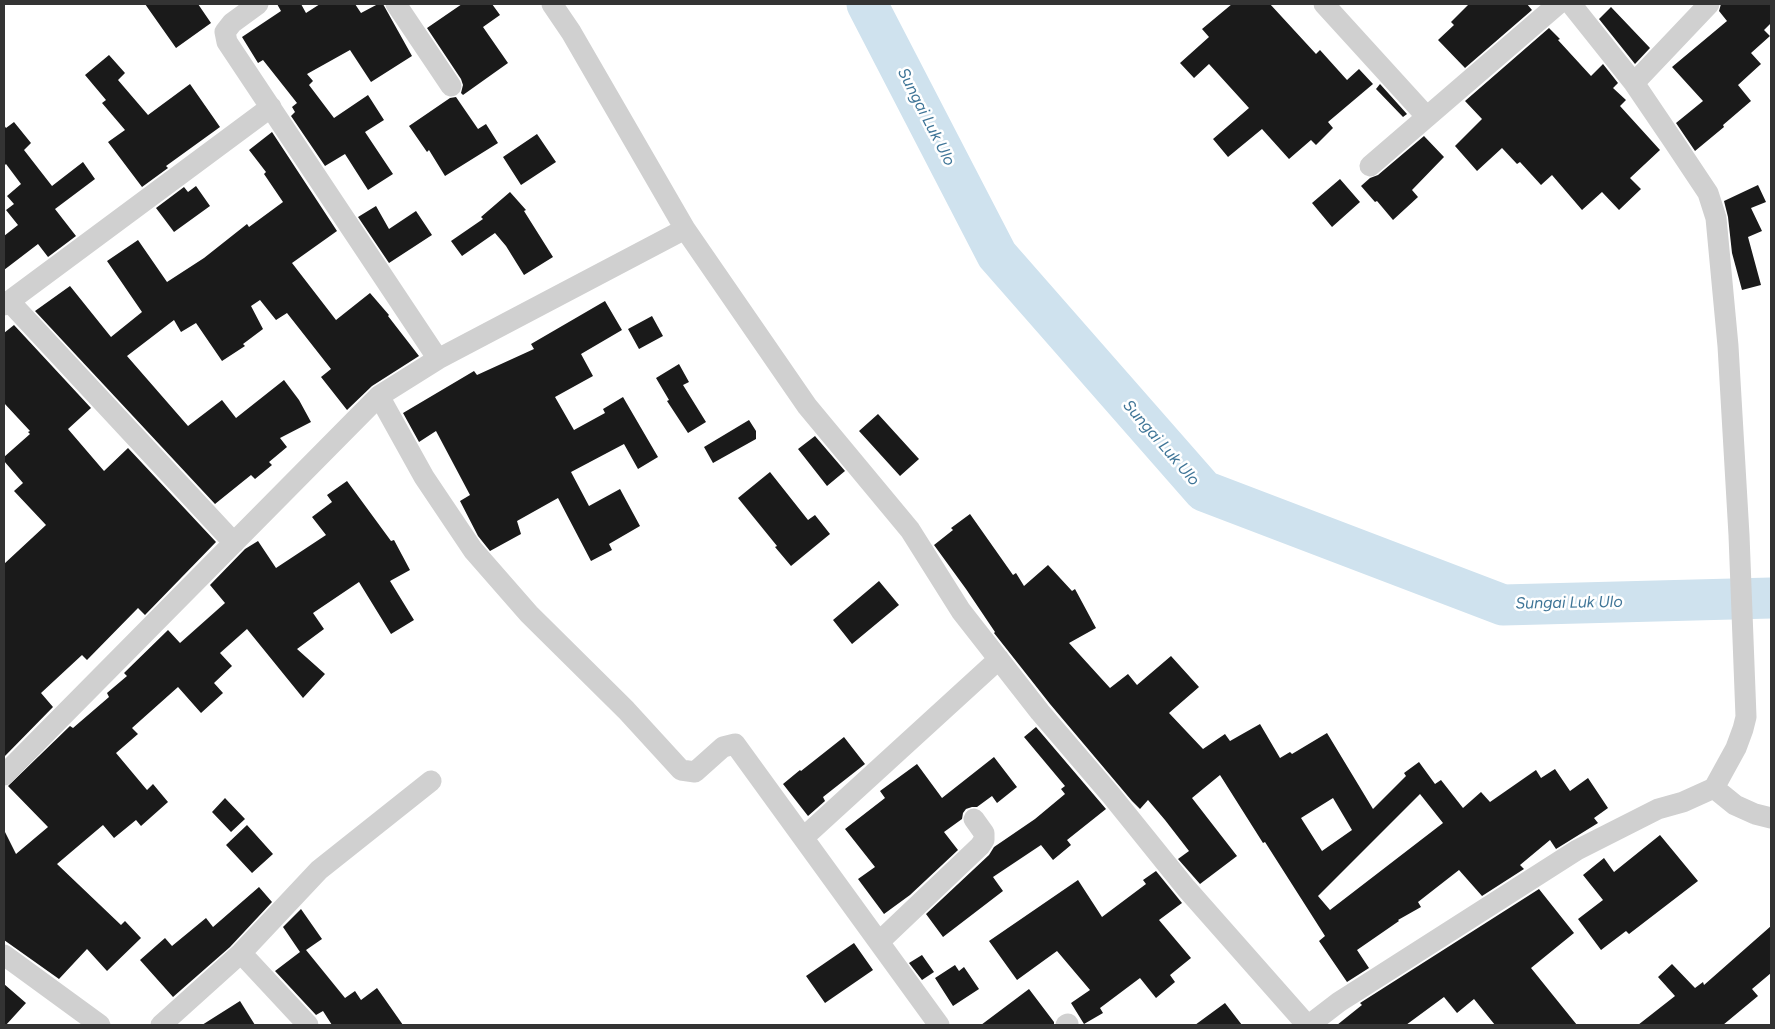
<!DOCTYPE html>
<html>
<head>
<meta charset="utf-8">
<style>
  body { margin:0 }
  #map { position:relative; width:1775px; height:1029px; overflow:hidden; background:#fff; font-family:Figtree,sans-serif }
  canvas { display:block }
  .frame { position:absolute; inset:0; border:5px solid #333; pointer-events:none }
</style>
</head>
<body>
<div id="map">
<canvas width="1775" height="1029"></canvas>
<div class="frame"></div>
</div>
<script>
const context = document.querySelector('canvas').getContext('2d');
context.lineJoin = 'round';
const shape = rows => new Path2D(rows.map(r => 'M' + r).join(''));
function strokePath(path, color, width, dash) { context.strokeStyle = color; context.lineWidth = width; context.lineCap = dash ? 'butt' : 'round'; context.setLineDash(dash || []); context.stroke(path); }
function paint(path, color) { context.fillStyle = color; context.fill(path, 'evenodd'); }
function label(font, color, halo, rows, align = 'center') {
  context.font = font + ' Figtree,sans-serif'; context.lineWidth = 5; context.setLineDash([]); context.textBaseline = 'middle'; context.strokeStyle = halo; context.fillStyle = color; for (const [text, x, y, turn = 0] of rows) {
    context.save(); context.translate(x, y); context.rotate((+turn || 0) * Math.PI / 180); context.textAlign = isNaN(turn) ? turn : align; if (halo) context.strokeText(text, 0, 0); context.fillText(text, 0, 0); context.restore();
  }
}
strokePath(shape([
  [867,4,997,255,1204,491,1503,605,1771,598]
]), '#cfe2ee', 41);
paint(shape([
  [145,4,198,4,211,23,176,48],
  [277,4,301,4,306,13,320,4,355,4,361,13,378,4,383,4,412,56,371,82,350,50,307,74,313,81,309,85,334,118,368,95,384,120,365,132,393,174,368,190,345,154,325,166,291,116,295,112,292,107,297,103,263,60,258,63,242,37,281,11],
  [462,4,492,4,500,15,483,27,508,63,463,95,461,93,463,85,461,79,427,28],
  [1232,4,1270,4,1316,54,1320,50,1347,80,1359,69,1373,84,1328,122,1333,128,1316,145,1311,140,1289,159,1262,129,1228,157,1213,139,1249,108,1209,64,1194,78,1180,63,1209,37,1202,29],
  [1469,4,1527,4,1532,10,1465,68,1438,40,1454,25,1451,22],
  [1721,4,1771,4,1771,23,1764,30,1770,36,1751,53,1761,64,1738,85,1751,101,1723,125,1724,127,1695,151,1676,123,1703,101,1672,67,1727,21,1719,11],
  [1611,7,1650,48,1635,64,1599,19],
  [1549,28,1560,39,1558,40,1591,76,1603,64,1618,83,1613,88,1626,100,1620,106,1660,150,1630,178,1641,189,1619,210,1602,192,1582,210,1552,175,1541,185,1520,162,1517,164,1502,148,1477,171,1455,146,1482,119,1465,101],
  [109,55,125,73,118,80,148,115,190,84,220,127,166,166,168,168,142,187,108,142,125,130,102,103,106,100,85,75],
  [1380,84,1407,114,1403,117,1376,89],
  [456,97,478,129,486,124,498,143,445,176,429,150,427,152,409,126,450,98],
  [14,122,31,143,24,150,52,186,83,162,95,179,55,209,76,236,48,257,38,244,4,270,4,236,18,225,6,210,14,204,7,196,21,184,6,164,4,166,4,125,6,128],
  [272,132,337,231,292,263,336,320,370,293,389,315,388,316,419,356,372,386,347,410,321,377,331,369,287,313,276,320,260,300,251,306,263,329,243,344,245,346,222,361,196,323,181,332,174,320,127,356,188,426,222,400,236,418,284,380,299,400,311,422,280,438,287,447,269,462,272,465,255,479,251,475,215,504,35,311,70,286,111,337,142,312,107,261,138,240,167,282,204,258,247,224,249,227,283,202,264,174,266,172,249,150],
  [537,134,556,162,521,185,503,157],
  [1424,136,1444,157,1412,190,1418,197,1393,220,1377,201,1375,202,1361,186,1370,178,1378,175],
  [1340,179,1360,202,1332,227,1312,203],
  [1758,185,1766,202,1751,208,1762,231,1748,237,1761,285,1742,290,1732,253,1728,217,1724,201],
  [196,186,210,206,174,232,156,208,184,187,188,192],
  [510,192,526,210,524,211,553,257,524,275,506,246,495,233,462,256,451,241,483,219,481,217],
  [376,206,389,229,416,211,432,235,389,263,358,217],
  [605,301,622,330,581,354,593,376,555,397,574,430,605,413,603,409,623,397,658,457,638,469,624,444,571,472,589,506,620,489,640,526,609,544,612,550,591,561,558,498,517,521,521,534,490,551,478,536,460,501,470,495,436,431,419,442,403,413,474,371,477,375,534,349,531,344],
  [652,316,663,336,639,349,628,329],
  [14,325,91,408,68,429,104,471,128,448,216,542,145,615,138,608,87,660,82,655,41,693,53,707,4,757,4,564,46,525,14,491,23,483,4,461,4,457,30,434,28,432,30,431,4,403,4,333],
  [679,364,689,382,683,385,706,422,688,433,667,401,669,400,656,378],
  [878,414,919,459,900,476,859,431],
  [749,420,756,431,756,439,713,463,704,447],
  [815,436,845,471,827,486,798,449],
  [770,472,808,520,815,515,830,534,791,566,775,547,777,546,738,498],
  [347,481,391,541,394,540,410,570,390,581,414,620,391,634,359,582,313,613,324,629,297,649,325,674,303,698,247,629,220,653,232,666,214,683,223,693,201,713,178,687,132,728,138,734,116,753,147,790,153,784,168,802,141,826,136,820,114,838,103,825,57,864,121,925,125,921,141,938,107,971,87,949,59,979,4,940,4,830,16,854,48,827,8,786,70,726,73,728,109,697,107,693,127,676,124,673,168,630,180,643,225,603,210,585,245,549,258,541,276,568,326,535,312,517,332,502,327,495],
  [970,514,1013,575,1016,573,1024,586,1048,565,1072,591,1075,589,1096,628,1069,643,1110,688,1128,674,1137,685,1171,656,1199,687,1169,713,1203,749,1225,734,1230,741,1260,724,1280,758,1290,752,1292,754,1327,733,1373,809,1406,776,1404,773,1419,762,1435,784,1441,780,1463,808,1481,792,1490,802,1536,770,1541,778,1555,769,1570,791,1588,778,1608,808,1594,818,1598,823,1556,849,1550,840,1520,865,1524,869,1482,896,1459,870,1418,902,1421,907,1398,920,1399,921,1357,950,1369,968,1347,982,1319,941,1325,936,1265,842,1263,843,1220,775,1192,798,1237,856,1200,884,1178,859,1189,851,1165,820,1148,800,1140,809,1132,801,1050,704,994,633,995,632,966,589,934,545,953,530,951,528],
  [1420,794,1443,823,1330,910,1318,896],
  [1333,798,1352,830,1322,851,1301,818],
  [879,581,899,605,852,644,833,620],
  [1036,727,1106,809,1067,840,1071,845,1053,860,1041,845,993,877,1003,891,943,937,926,914,989,855,994,847,1035,819,1065,794,1061,789,1065,786,1024,737],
  [844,737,865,764,823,797,825,801,808,816,783,784,800,770,801,771],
  [994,757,1017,787,997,803,992,796,977,807,972,807,966,809,963,813,962,819,944,832,958,850,910,895,884,914,858,879,875,867,845,829,885,798,880,791,917,764,942,798],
  [225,798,245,819,231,832,212,812],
  [247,825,273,854,252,873,226,845],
  [1660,835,1698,881,1629,934,1626,931,1601,950,1578,919,1603,900,1583,875,1604,858,1614,872],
  [1156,871,1182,903,1159,920,1191,958,1170,975,1175,982,1156,998,1140,978,1100,1008,1103,1013,1084,1024,1071,1003,1090,990,1057,951,1017,980,989,941,1078,880,1102,917,1146,884,1143,880],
  [259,887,272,902,230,947,173,997,140,960,165,938,172,946,206,918,213,927],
  [1539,889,1574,933,1531,968,1577,1025,1495,1025,1474,999,1457,1013,1444,997,1406,1025,1337,1025,1362,1005,1360,1003],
  [301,909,322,939,306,950,345,998,355,991,361,1000,377,988,403,1025,332,1025,323,1011,316,1015,275,971,300,952,283,927],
  [1771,926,1771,973,1752,989,1758,996,1723,1025,1638,1025,1675,996,1658,977,1672,964,1695,988,1703,982,1704,985],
  [854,943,873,970,825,1003,806,976],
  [922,955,934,972,922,980,909,963],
  [955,965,959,971,964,967,979,989,953,1006,935,978],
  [4,984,26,1003,6,1025,4,1025],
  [1029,989,1054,1022,1054,1025,981,1025],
  [240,1001,255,1025,202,1025],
  [1225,1003,1242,1025,1195,1025]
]), '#1a1a1a');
strokePath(shape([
  [258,4,232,23,225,32,227,42,438,359],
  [396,4,451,86],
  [552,4,571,32,685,229,807,406,910,530,961,611,1040,712,1111,795,1186,888,1307,1025],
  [1324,4,1427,117],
  [1634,83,1709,4],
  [1370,166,1558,4],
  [9,301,234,543],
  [4,305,271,107],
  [379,396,424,477,473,550,529,614,626,710,681,770,695,772,723,747,735,744,939,1025],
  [4,775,379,396,438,359,685,229],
  [1714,788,1735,805,1755,814,1771,818],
  [803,838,999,659],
  [879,942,980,846,984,840,984,833,974,819],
  [241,953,308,1025],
  [4,955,100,1025],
  [161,1025,241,953,319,870,431,781],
  [1066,1025,1068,1024],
  [1309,1025,1339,1002,1577,850,1658,809,1683,802,1714,788,1736,748,1743,729,1746,717,1739,535,1728,346,1716,218,1708,193,1674,142,1634,83,1571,4]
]), '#d0d0d0', 21);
label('italic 16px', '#3f7597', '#fff', [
  ["Sungai Luk Ulo",926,117,63],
  ["Sungai Luk Ulo",1161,443,49],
  ["Sungai Luk Ulo",1569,603,-1]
]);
</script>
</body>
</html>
